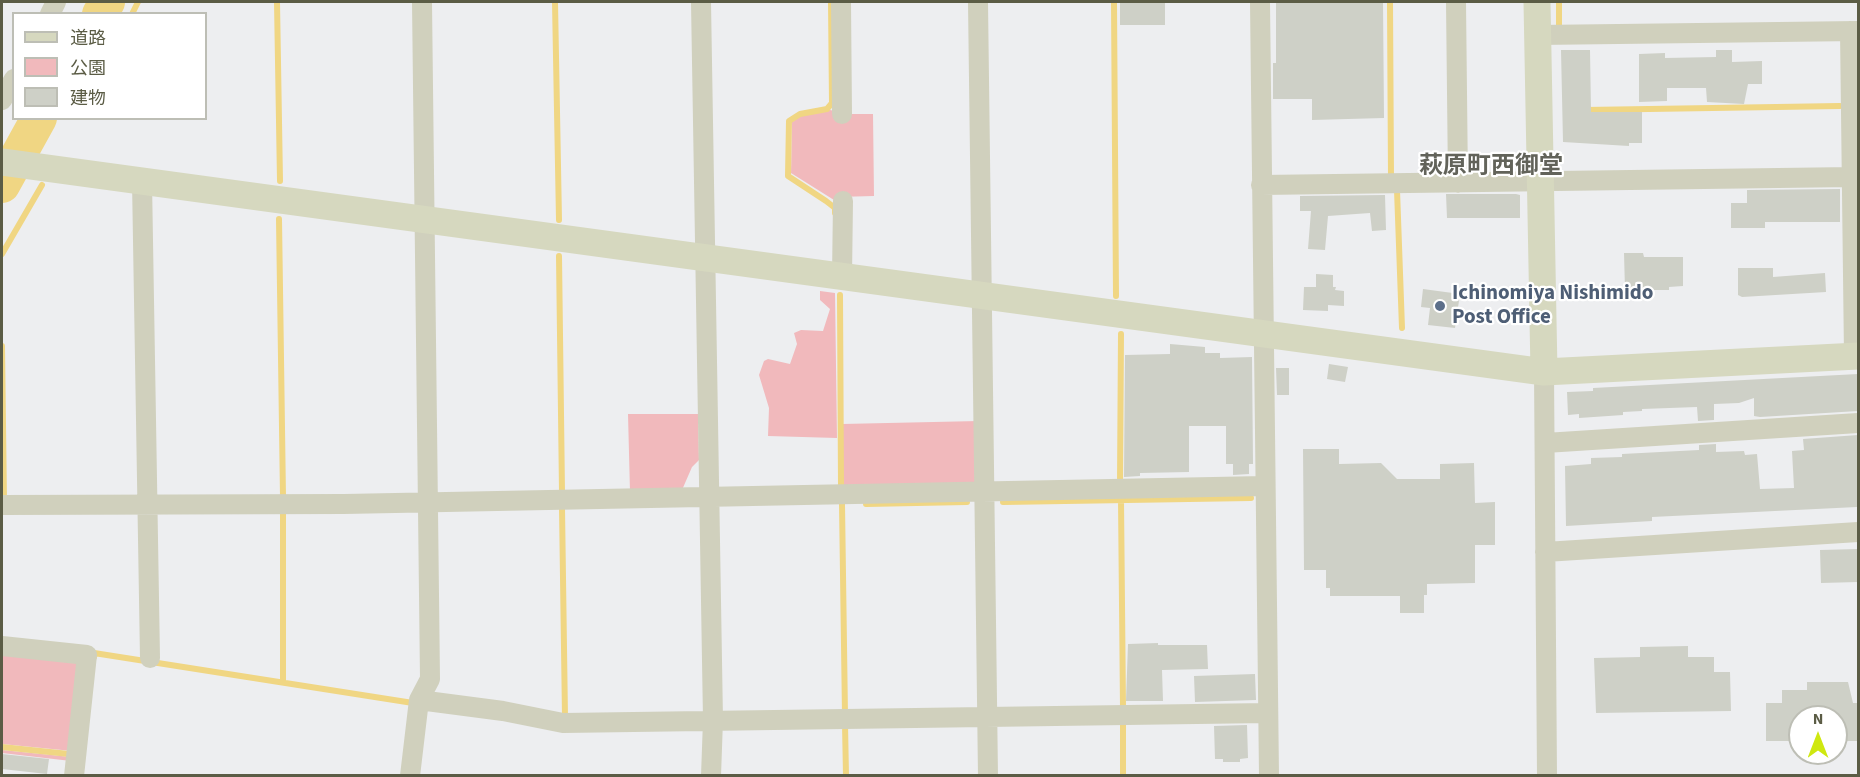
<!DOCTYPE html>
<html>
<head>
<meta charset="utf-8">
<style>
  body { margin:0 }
  #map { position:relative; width:1860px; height:777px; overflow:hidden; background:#edeef0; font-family:"Source Sans 3","Noto Sans JP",sans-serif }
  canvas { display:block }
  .frame { position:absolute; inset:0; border:3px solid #5b5c45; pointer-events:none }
  .legend { position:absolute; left:12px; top:12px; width:195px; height:108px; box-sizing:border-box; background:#fff; border:2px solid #bdbeb5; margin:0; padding:8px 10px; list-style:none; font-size:18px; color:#5b5c45 }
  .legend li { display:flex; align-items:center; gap:12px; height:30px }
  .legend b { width:30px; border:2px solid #bdbeb5 }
  .north { position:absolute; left:1788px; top:705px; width:60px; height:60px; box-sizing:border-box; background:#fff; border:2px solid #bdbeb5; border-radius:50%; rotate:0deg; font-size:16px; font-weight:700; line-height:24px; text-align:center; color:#5b5c45 }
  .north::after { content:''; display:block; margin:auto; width:21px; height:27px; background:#cfe810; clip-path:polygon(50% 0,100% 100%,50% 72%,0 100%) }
</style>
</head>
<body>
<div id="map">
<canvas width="1860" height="777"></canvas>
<div class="frame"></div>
<ul class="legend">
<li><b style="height:8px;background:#d6d8bf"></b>道路</li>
<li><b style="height:16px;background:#f1b9bc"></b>公園</li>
<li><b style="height:16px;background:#ced0c7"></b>建物</li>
</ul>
<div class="north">N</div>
</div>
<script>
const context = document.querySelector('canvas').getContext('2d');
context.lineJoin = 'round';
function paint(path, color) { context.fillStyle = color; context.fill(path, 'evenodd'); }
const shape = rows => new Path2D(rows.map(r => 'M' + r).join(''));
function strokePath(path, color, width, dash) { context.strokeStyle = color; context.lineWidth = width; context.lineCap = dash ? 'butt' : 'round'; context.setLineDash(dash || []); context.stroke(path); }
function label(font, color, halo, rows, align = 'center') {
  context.font = font + ' "Source Sans 3","Noto Sans JP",sans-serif'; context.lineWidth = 4.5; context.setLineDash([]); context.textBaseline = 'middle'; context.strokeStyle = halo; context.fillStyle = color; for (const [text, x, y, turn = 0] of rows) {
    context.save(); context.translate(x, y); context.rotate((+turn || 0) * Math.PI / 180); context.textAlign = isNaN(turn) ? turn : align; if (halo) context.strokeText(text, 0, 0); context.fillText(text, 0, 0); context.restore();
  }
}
paint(shape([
  [830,110,849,114,873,114,874,196,837,197,834,200,791,173,792,122,801,116],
  [820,291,835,293,837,438,768,436,769,408,759,375,764,361,768,359,790,364,797,344,794,333,801,330,823,331,830,309,820,300],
  [628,414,698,414,699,460,692,467,682,490,630,492],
  [979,421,979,480,972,486,843,486,842,424],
  [2,651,74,658,82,666,72,751,2,744],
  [2,750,71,757,71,761,2,753]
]), '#f1b9bc');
strokePath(shape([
  [277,2,280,181],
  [555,2,559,220],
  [831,2,832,103,827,109,800,114,789,121,788,176,826,201,835,208,835,213],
  [1114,2,1116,296],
  [1390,2,1391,178],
  [1559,2,1559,27],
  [132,14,138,2],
  [1585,110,1840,106],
  [1397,190,1402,328],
  [279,219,283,497],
  [2,254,42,185],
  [559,256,562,492],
  [840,295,841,486],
  [2,346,4,501],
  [1120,482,1121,334],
  [1121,500,1123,708],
  [1003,502,1251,498],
  [842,504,845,715],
  [866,504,967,502],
  [562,508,565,717],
  [283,511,283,682],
  [94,657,94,653,413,703],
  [1123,720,1123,776],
  [845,724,846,776],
  [2,747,69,754]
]), '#f0d683', 6);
strokePath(shape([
  [100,14,107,2],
  [2,185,39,118]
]), '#f0d683', 36);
paint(shape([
  [1120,2,1165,2,1165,25,1120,25],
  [1276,2,1383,2,1384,118,1312,120,1312,99,1273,99,1273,63,1276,63],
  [1561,50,1590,50,1591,112,1642,112,1642,143,1629,143,1629,146,1563,142],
  [1716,50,1732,50,1732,62,1762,61,1762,84,1748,84,1744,104,1707,102,1706,88,1667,88,1667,101,1639,102,1639,54,1665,53,1665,58,1716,57],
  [1840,189,1840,222,1765,222,1765,228,1731,228,1731,203,1747,203,1747,190],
  [1446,194,1516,194,1520,195,1520,218,1447,218],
  [1385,195,1386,230,1372,231,1370,213,1328,216,1325,250,1308,249,1311,211,1300,211,1300,196],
  [1624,253,1643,253,1644,257,1683,257,1683,286,1669,287,1669,290,1625,290],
  [1738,268,1773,268,1773,277,1825,273,1826,292,1742,297,1738,295],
  [1316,274,1333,275,1333,287,1336,287,1335,290,1344,291,1344,306,1328,305,1328,311,1303,310,1304,287,1316,287],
  [1423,289,1460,294,1455,328,1428,325,1430,308,1421,307],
  [1170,344,1205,347,1205,353,1220,353,1220,358,1252,357,1253,464,1249,464,1249,474,1233,475,1233,464,1226,464,1226,426,1189,426,1189,472,1140,473,1140,476,1124,477,1125,355,1170,354],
  [1329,364,1348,367,1345,382,1327,379],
  [1276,368,1289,368,1289,395,1277,395],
  [1858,374,1858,411,1760,417,1754,416,1754,398,1739,403,1714,404,1714,420,1698,421,1697,407,1642,409,1642,411,1623,412,1623,415,1579,418,1579,414,1568,415,1567,392,1593,391,1593,388],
  [1858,435,1857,507,1652,517,1652,521,1566,526,1565,466,1591,464,1591,458,1622,457,1622,454,1699,450,1699,445,1716,444,1716,452,1744,451,1745,455,1757,454,1760,489,1794,488,1792,451,1804,450,1803,439],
  [1303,449,1339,449,1339,464,1381,463,1397,479,1440,479,1440,464,1474,463,1475,503,1495,502,1495,545,1475,545,1475,583,1427,584,1427,595,1424,595,1424,613,1400,613,1400,596,1330,596,1330,588,1326,588,1326,570,1304,570],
  [1858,549,1858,582,1821,583,1820,550],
  [1158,643,1158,645,1207,645,1208,669,1162,670,1163,701,1126,701,1128,644],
  [1688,646,1688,657,1714,657,1714,672,1730,672,1731,711,1596,713,1594,658,1640,657,1640,647],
  [1255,674,1256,700,1195,702,1194,676],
  [1807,682,1848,682,1853,703,1858,703,1858,741,1836,741,1836,717,1800,717,1800,741,1766,741,1766,703,1782,703,1782,690,1807,690],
  [1247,725,1248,758,1240,759,1240,762,1223,762,1223,759,1215,759,1214,726],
  [2,754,49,759,47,774,2,769]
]), '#ced0c7');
strokePath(shape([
  [701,2,713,720,711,776],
  [841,2,842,114],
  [978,2,988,776],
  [1260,2,1269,776],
  [1456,2,1458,183],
  [50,14,56,2],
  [1850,31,1854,356],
  [1538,35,1858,31],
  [2,100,14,79],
  [142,181,150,658],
  [1261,185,1852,177],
  [842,277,843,201],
  [1544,372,1547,776],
  [1545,443,1858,423],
  [2,505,344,504,1264,486],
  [1545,552,1858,532],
  [2,646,87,655,74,776],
  [419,700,503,711,563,723,1267,713],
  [410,776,419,700,430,679,422,2]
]), '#d0d0bd', 20);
strokePath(shape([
  [1537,2,1544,372],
  [2,162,1544,372,1858,356]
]), '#d6d8bf', 27);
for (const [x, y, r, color] of [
  [1440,306,6,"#5c6f8a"]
]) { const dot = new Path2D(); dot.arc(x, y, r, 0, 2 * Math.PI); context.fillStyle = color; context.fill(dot); strokePath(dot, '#fff', 2); }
label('bold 21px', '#4e5e75', '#fff', [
  ["Ichinomiya Nishimido",1452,294],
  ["Post Office",1452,318]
], 'left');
label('bold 24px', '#62635a', '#fff', [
  ["萩原町西御堂",1491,168]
]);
</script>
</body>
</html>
